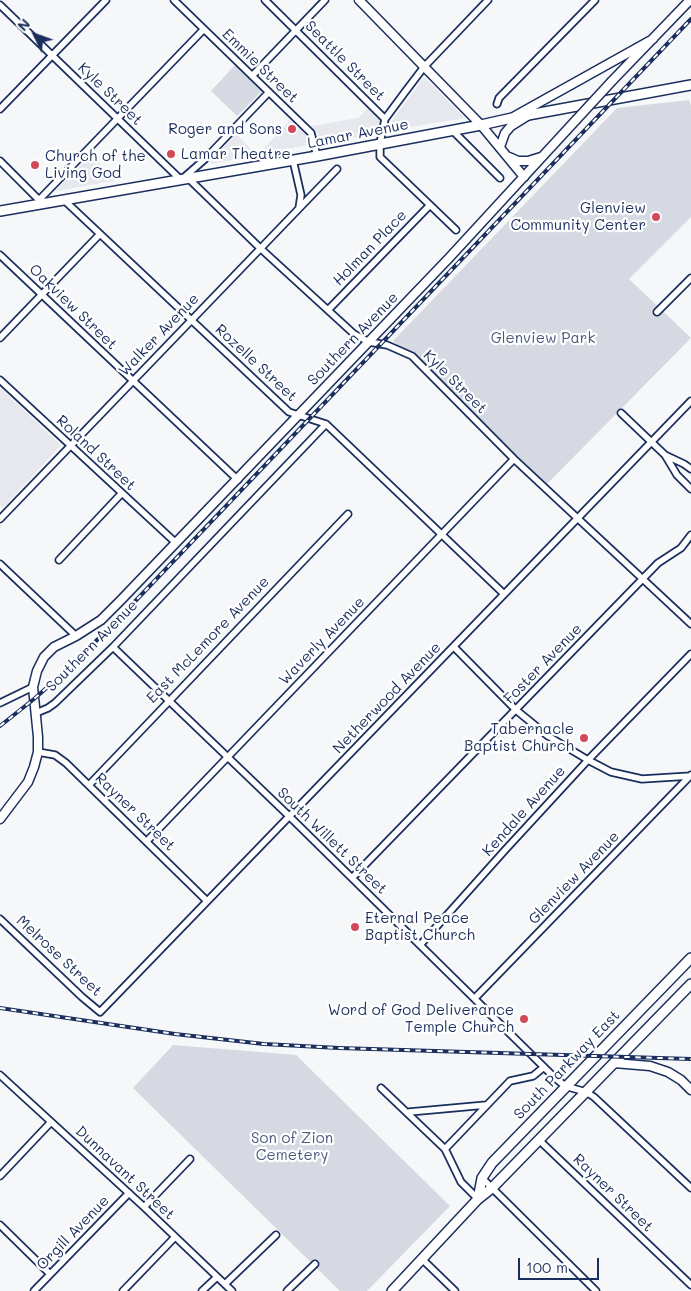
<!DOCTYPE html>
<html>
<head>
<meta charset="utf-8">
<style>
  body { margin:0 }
  #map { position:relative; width:691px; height:1291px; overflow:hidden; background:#f6f7f9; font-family:Mali,sans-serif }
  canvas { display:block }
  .north { position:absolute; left:10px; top:10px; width:50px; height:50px; -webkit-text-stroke:4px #fff; paint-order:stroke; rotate:312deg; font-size:14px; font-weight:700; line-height:20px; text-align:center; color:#1b2f5e }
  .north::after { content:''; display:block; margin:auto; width:18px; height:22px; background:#1b2f5e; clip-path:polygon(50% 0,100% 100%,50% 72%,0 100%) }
  .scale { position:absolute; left:518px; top:1258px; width:81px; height:22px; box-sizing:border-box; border:2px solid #1b2f5e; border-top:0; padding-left:6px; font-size:15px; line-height:18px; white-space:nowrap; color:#1b2f5e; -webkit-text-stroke:4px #fff; paint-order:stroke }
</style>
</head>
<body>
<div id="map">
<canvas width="691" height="1291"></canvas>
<div class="north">N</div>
<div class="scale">100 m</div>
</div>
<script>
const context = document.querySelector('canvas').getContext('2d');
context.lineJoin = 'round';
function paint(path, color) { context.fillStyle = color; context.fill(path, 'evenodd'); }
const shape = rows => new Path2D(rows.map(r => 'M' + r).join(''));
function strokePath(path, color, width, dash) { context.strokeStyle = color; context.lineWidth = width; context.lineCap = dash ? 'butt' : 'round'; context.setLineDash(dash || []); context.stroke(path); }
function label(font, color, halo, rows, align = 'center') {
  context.font = font + ' Mali,sans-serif'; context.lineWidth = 4.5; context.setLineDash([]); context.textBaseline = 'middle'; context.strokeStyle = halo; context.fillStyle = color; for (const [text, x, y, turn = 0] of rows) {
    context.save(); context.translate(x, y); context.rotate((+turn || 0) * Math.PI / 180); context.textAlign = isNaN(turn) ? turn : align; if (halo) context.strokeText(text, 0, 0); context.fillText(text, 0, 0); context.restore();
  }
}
paint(shape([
  [424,77,465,118,393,130,390,128,391,122],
  [368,108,380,121,378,129,371,135,321,143,317,132,311,126,358,118],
  [290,120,306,135,308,145,259,154],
  [236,134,257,155,212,164,210,161],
  [91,155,117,180,57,191,56,190],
  [0,388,61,445,3,508,0,506]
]), '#e6e8ee');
paint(shape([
  [236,64,263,90,237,116,211,91],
  [689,100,691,106,691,217,629,279,691,338,547,484,393,341,617,108],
  [173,1045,296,1055,450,1206,367,1291,340,1291,133,1088]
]), '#d6d9e2');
const street = shape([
  [174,0,311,133,317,156],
  [265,0,385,119],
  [0,5,181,180,205,159,269,92],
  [252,76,325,0],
  [497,104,499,98,595,0],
  [0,109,106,0],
  [452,130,500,178],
  [293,160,301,195,299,208],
  [0,161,41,202],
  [188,178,260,248,354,334,369,342,387,345,412,356,514,459,691,624],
  [39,200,204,29],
  [64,200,289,412,326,424,504,594],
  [456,230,380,157,380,143,385,119,405,92,424,67,488,0],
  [0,255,238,480],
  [329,309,430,205],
  [657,312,691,278],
  [0,338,100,234],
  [0,380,176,543],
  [621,413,665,455,677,475,691,489],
  [665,455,684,464,691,469],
  [0,519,337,169],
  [59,560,122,493],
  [0,564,76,636],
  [113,647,289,816,554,1077,565,1086,586,1092,594,1097,691,1188],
  [454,647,516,710,548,736,588,760,611,772,642,779,690,776],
  [0,703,33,687],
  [36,713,48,708,55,703,113,647,326,424],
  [38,752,55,755,66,763,207,901],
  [89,785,348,514],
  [147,841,514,459],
  [352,878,658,563,681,548,691,535],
  [0,919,82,997,100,1012,691,401],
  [421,944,506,849,588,760,691,654],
  [475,998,691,775],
  [0,1075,144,1207,232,1291],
  [381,1088,445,1149,510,1081,533,1076,544,1067],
  [409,1112,486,1105],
  [539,1140,691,1285],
  [445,1149,461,1182,478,1199],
  [0,1176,51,1122],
  [482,1178,596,1291],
  [144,1207,190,1159],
  [0,1225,50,1274],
  [422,1259,455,1291],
  [225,1284,276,1235],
  [34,1291,129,1193],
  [123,1291,175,1237],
  [202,1291,217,1277],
  [287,1291,315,1264]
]);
const secondary = shape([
  [359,0,481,125,524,177],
  [612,81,690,0],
  [515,116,653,39],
  [500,147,505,133,511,126,527,116],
  [509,157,518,161,528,161,541,157],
  [0,819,28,782,34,767,38,752,38,737,33,687,37,671,44,657,54,647,76,636,101,620,121,600,449,258,576,120],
  [614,1063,650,1066,668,1072,681,1080,691,1090]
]);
const primary = shape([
  [0,211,317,156,481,125,512,118,691,85],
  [478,1199,482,1178,492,1163,691,958],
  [392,1291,478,1199,492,1188,691,984]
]);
strokePath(street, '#1b2f5e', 9);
strokePath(secondary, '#1b2f5e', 11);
strokePath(primary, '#1b2f5e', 12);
strokePath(street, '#fff', 5.5);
strokePath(secondary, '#fff', 8);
strokePath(primary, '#fff', 9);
const rail = shape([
  [0,726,34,699,69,668,122,615,691,19],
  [0,1008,175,1034,264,1044,339,1048,691,1059]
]);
strokePath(rail, '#1b2f5e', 4);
strokePath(rail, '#fff', 2, [5.5]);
const secondaryBridge = shape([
  [576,120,612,81]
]);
strokePath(secondaryBridge, '#1b2f5e', 11, []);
strokePath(secondaryBridge, '#fff', 8);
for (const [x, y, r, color] of [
  [292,129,5,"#d1495b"],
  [171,154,5,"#d1495b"],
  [35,165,5,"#d1495b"],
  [656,217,5,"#d1495b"],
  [584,738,5,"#d1495b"],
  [355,927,5,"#d1495b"],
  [524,1019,5,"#d1495b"]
]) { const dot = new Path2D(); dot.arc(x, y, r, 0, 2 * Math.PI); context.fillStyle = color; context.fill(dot); strokePath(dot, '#fff', 2); }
label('15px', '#1b2f5e', '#fff', [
  ["Seattle Street",345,61,45],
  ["Emmie Street",260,66,44],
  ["Kyle Street",110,94,44],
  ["Lamar Avenue",358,134,-11],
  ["Holman Place",370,248,-46],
  ["Oakview Street",73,307,44],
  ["Walker Avenue",159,335,-46],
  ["Southern Avenue",353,339,-46],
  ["Rozelle Street",256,363,43],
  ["Kyle Street",455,382,45],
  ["Roland Street",96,453,43],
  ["East McLemore Avenue",208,640,-46],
  ["Waverly Avenue",322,641,-46],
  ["Southern Avenue",92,646,-45],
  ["Foster Avenue",543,664,-46],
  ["Netherwood Avenue",387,698,-46],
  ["Kendale Avenue",524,811,-48],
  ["Rayner Street",135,812,44],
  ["South Willett Street",332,841,44],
  ["Glenview Avenue",574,878,-46],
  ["Melrose Street",59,956,43],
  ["South Parkway East",567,1065,-46],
  ["Dunnavant Street",125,1173,43],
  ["Rayner Street",613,1193,44],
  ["Orgill Avenue",73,1233,-46]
]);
label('15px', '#1b2f5e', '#fff', [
  ["Roger and Sons",282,129],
  ["Lamar Theatre",181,154,"left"],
  ["Church of the",45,156,"left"],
  ["Living God",45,173,"left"],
  ["Glenview",646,208],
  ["Community Center",646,225],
  ["Tabernacle",574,729],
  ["Baptist Church",574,746],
  ["Eternal Peace",365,918,"left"],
  ["Baptist Church",365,935,"left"],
  ["Word of God Deliverance",514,1010],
  ["Temple Church",514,1027]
], 'right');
label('15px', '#4a5a7f', '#fff', [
  ["Glenview Park",543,338],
  ["Son of Zion",292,1138],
  ["Cemetery",292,1155]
]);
</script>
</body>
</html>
